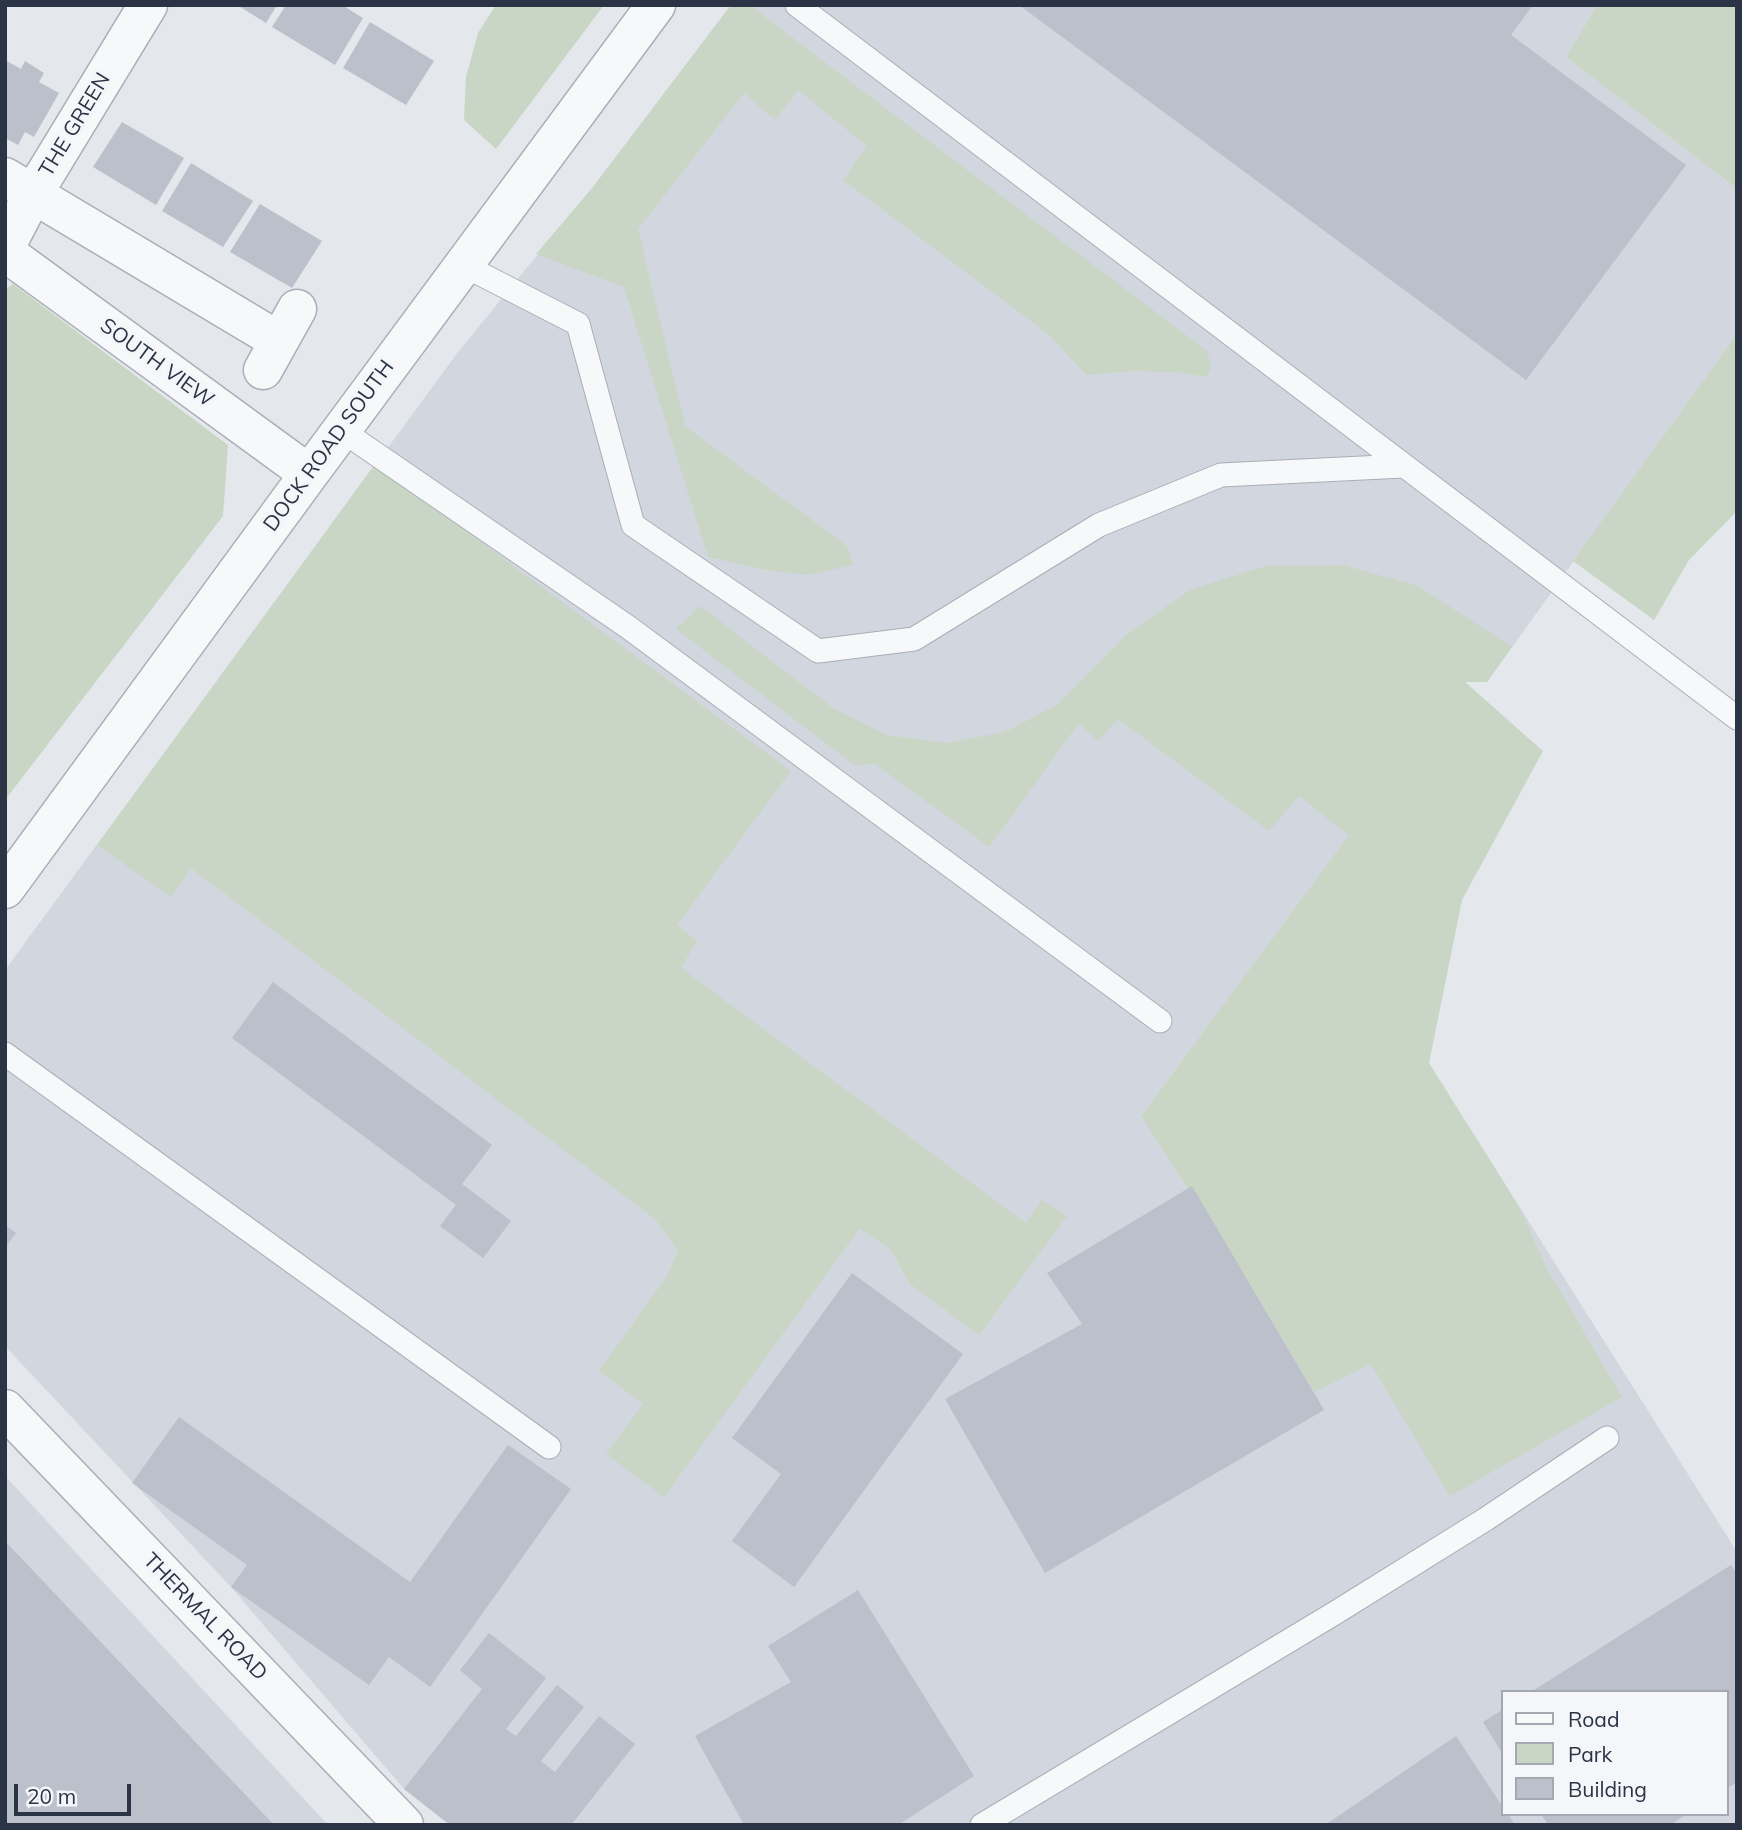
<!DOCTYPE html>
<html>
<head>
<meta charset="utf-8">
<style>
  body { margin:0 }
  #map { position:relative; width:1742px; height:1830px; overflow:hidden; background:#e4e7ec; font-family:Mulish,sans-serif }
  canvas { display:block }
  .frame { position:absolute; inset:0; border:7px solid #2b3445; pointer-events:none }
  .legend { position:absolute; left:1501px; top:1690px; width:228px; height:126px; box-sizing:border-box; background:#f4f6f9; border:2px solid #a4a8b1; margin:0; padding:9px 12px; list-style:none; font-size:21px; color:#2b3445 }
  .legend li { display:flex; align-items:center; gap:14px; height:35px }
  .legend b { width:35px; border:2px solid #a4a8b1 }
  .scale { position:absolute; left:14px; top:1784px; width:117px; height:32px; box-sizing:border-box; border:4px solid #2b3445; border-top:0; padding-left:9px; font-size:21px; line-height:24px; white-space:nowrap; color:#2b3445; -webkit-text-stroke:5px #f4f6f9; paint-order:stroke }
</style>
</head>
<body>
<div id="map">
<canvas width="1742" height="1830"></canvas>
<div class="frame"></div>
<ul class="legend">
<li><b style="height:9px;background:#f7f8fa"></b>Road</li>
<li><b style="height:19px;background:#c9d6c5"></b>Park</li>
<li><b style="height:19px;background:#bbc0ca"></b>Building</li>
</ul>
<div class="scale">20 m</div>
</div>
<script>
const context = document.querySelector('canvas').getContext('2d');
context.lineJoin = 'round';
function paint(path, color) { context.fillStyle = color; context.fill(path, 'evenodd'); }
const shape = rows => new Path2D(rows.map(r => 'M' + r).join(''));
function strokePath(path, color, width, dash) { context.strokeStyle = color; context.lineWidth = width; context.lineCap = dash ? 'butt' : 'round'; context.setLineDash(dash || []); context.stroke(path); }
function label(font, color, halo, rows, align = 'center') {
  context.font = font + ' Mulish,sans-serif'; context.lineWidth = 7; context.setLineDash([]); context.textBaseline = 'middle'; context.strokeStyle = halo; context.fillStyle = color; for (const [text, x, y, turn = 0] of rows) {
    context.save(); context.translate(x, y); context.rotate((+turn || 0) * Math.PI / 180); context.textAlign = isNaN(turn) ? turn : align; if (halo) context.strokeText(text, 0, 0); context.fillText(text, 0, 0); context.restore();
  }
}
paint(shape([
  [731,5,1597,5,1566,57,1737,189,1737,334,1487,682,1464,681,1141,1116,1517,1203,1737,1552,1737,1825,450,1825,404,1789,231,1587,5,1346,5,970,458,352,593,187],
  [1502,1692,1726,1692,1726,1814,1502,1814],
  [5,1476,328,1825,5,1825]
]), '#d2d6de');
paint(shape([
  [496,5,604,5,496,149,464,120,466,77,478,33],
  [731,5,749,5,1207,351,1211,366,1207,377,1176,372,1131,371,1087,375,1048,334,843,180,867,146,798,90,775,120,744,93,638,229,685,426,848,547,853,565,808,575,767,570,708,557,624,287,536,254,593,187],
  [1597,5,1737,5,1737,189,1566,57],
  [13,284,228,445,223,516,5,800,5,290],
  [1737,334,1737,511,1689,560,1654,620,1573,561],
  [375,464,791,771,677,925,697,941,681,968,1026,1223,1042,1200,1067,1216,979,1335,910,1284,891,1250,860,1228,664,1497,606,1454,643,1404,599,1371,667,1276,678,1251,655,1219,191,868,171,897,97,845],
  [1343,565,1418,586,1512,647,1487,682,1465,682,1543,751,1462,900,1429,1063,1517,1203,1546,1267,1622,1397,1450,1496,1371,1364,1314,1392,1242,1271,1141,1116,1349,835,1299,796,1269,831,1118,719,1098,741,1079,723,989,847,875,764,854,765,676,629,700,606,834,709,887,735,946,743,1005,732,1057,705,1126,635,1190,590,1265,566]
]), '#c9d6c5');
paint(shape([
  [237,5,277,5,266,23],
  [286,5,342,5,363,18,335,65,272,27],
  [1019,5,1533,5,1511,35,1686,165,1526,380],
  [370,22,434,61,406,105,343,68],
  [5,60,21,69,25,61,44,73,39,82,59,93,34,137,25,132,18,145,5,138],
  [122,122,184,158,156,205,93,167],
  [191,163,253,201,223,247,162,211],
  [260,204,322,241,292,288,230,252],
  [273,982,492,1145,462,1184,511,1221,483,1258,440,1226,456,1205,232,1038],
  [1192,1186,1324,1410,1045,1573,945,1399,1082,1324,1047,1273],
  [5,1225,16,1233,5,1248],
  [852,1273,963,1354,794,1587,732,1541,781,1474,732,1438],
  [179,1417,410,1582,508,1445,571,1489,430,1687,389,1657,369,1685,231,1587,247,1565,132,1483],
  [5,1541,274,1825,5,1825],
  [1731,1565,1737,1574,1737,1782,1726,1789,1726,1692,1531,1692],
  [858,1590,974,1776,898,1825,744,1825,695,1736,791,1682,768,1646],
  [489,1633,546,1678,506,1729,516,1736,557,1685,584,1707,541,1761,555,1772,599,1716,635,1744,571,1825,450,1825,404,1789,482,1689,460,1670],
  [1502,1710,1502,1753,1483,1722],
  [1456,1736,1502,1806,1502,1814,1508,1814,1515,1825,1325,1825],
  [1541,1814,1687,1814,1670,1825,1548,1825]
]), '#bbc0ca');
const service = shape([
  [797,5,1737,718],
  [463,265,578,324,633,525,818,651,914,639,1099,525,1221,475,1403,466],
  [341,430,628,627,1160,1021],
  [5,1054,549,1447],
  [982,1825,1335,1613,1486,1519,1607,1438]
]);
const minor = shape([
  [5,177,279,341],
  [5,248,33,194,148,5],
  [5,252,309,474],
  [263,370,297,309],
  [5,889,309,474,656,5]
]);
const tertiary = shape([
  [5,1409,404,1825]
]);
strokePath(service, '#a9aeb7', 25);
strokePath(minor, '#a9aeb7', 41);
strokePath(tertiary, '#a9aeb7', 41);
strokePath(service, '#f7f8fa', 23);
strokePath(minor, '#f7f8fa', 38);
strokePath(tertiary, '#f7f8fa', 38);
label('21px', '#2b3445', '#f4f6f9', [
  ["THE GREEN",75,125,-59],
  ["SOUTH VIEW",157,363,36],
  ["DOCK ROAD SOUTH",329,446,-54],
  ["THERMAL ROAD",205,1617,46]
]);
</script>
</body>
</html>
